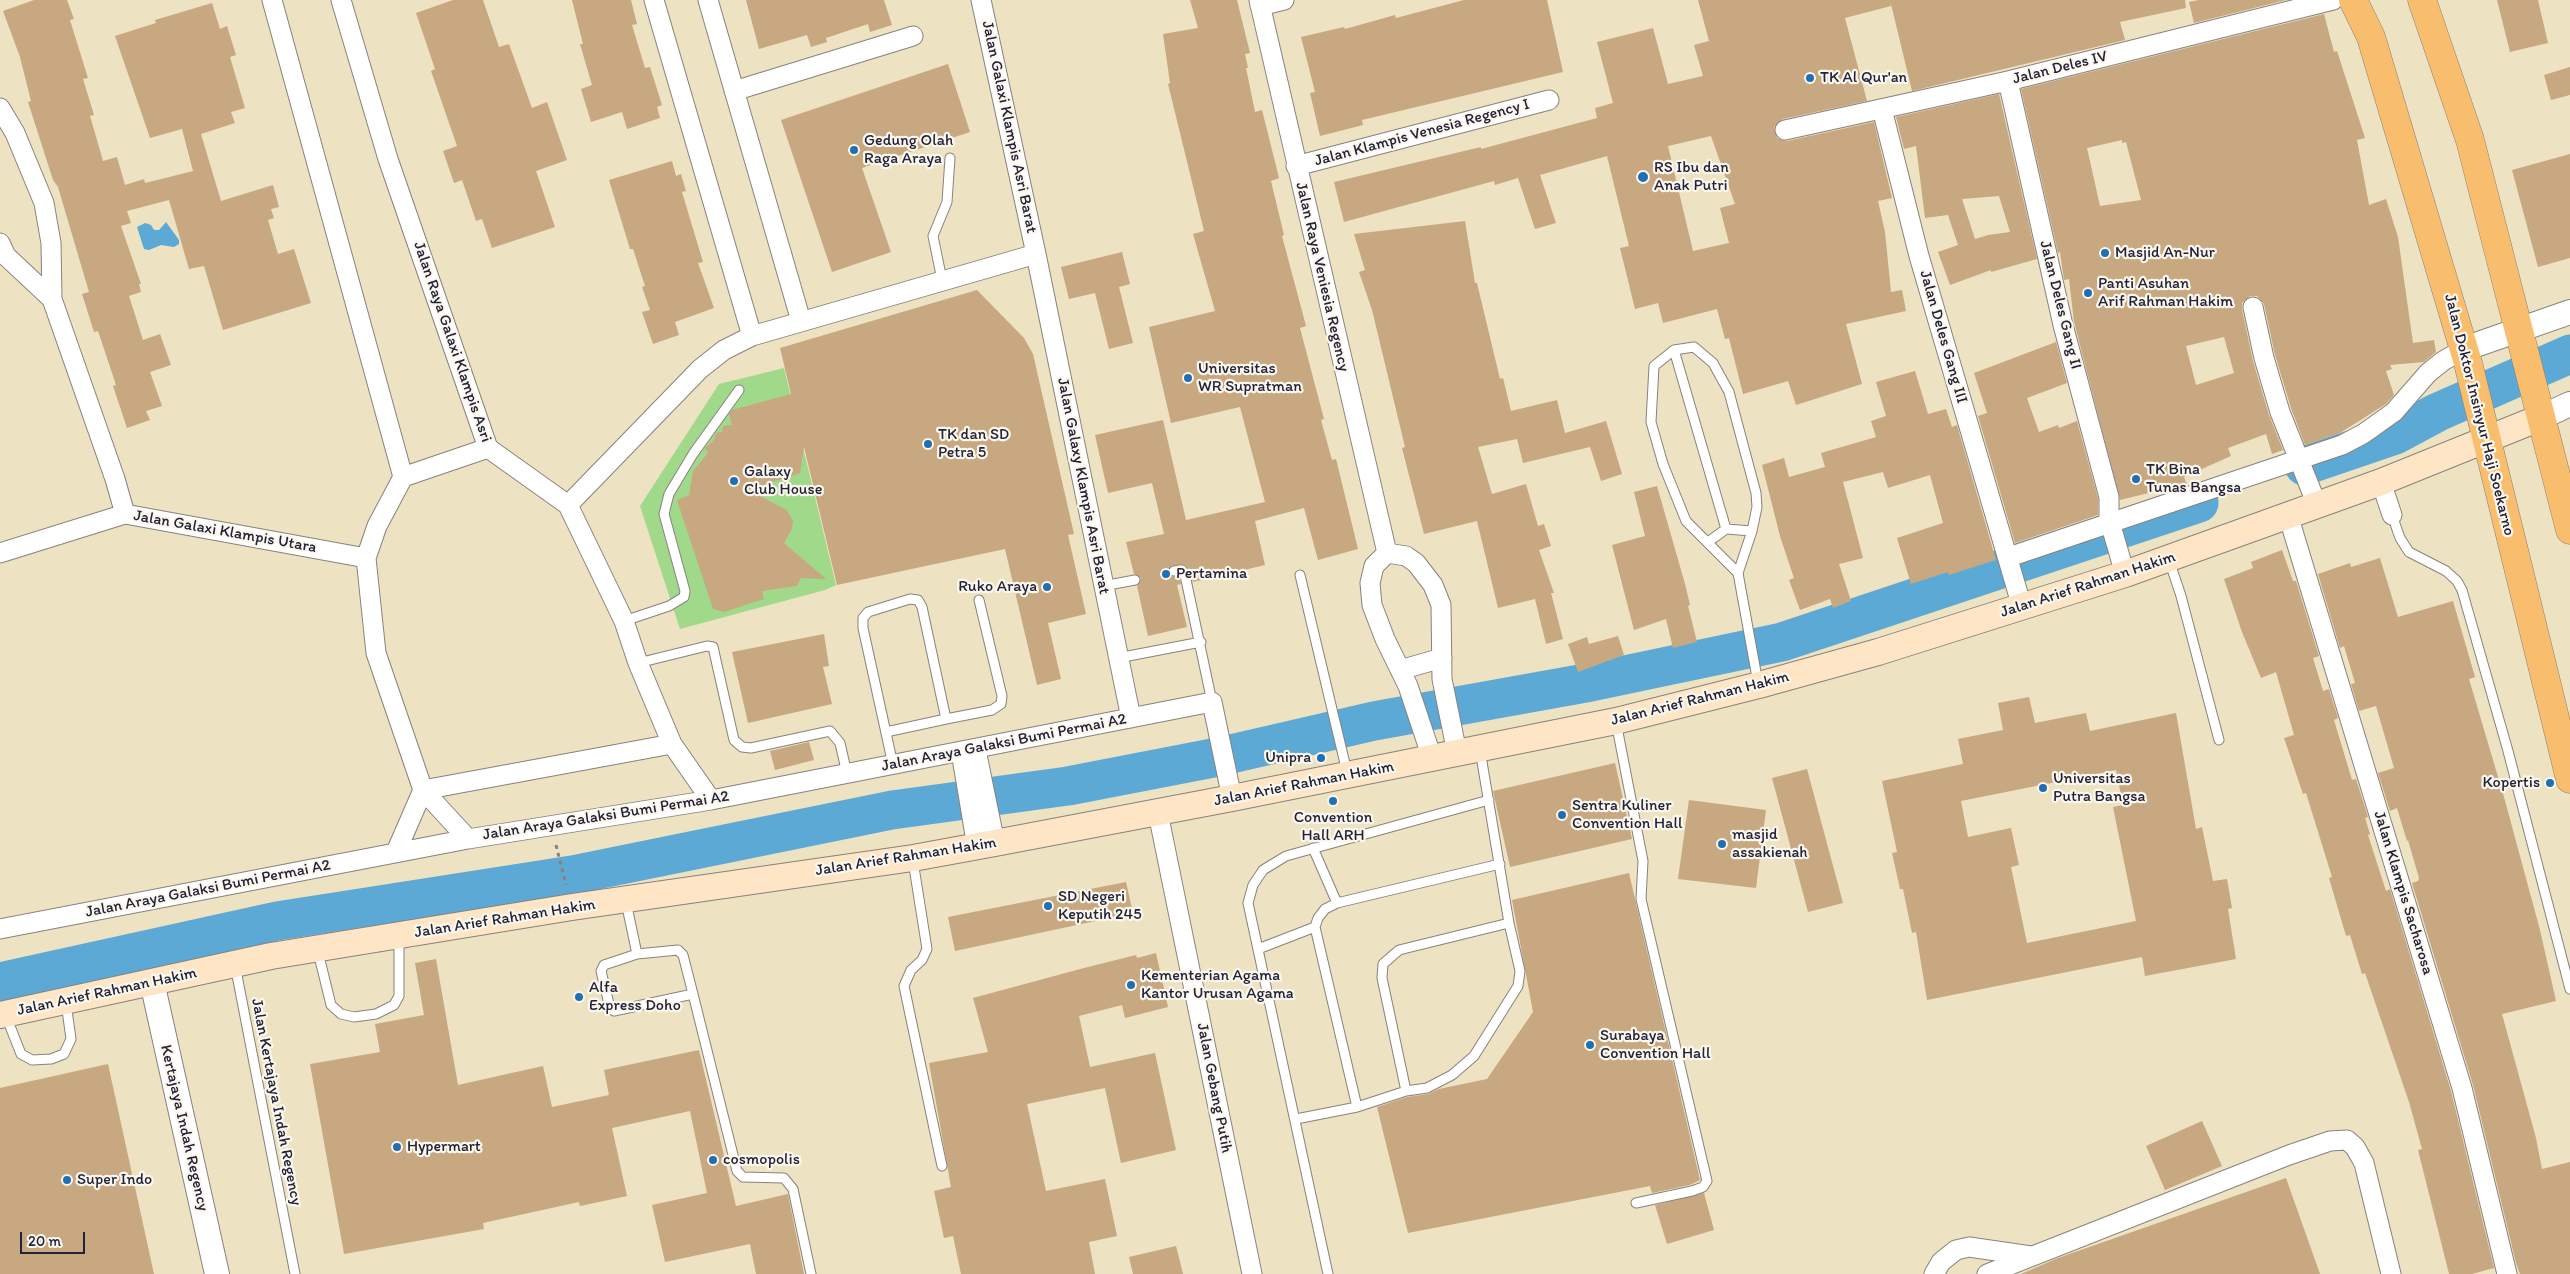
<!DOCTYPE html>
<html>
<head>
<meta charset="utf-8">
<style>
  body { margin:0 }
  #map { position:relative; width:2570px; height:1274px; overflow:hidden; background:#ede2c1; font-family:Itim,sans-serif }
  canvas { display:block }
  .scale { position:absolute; left:20px; top:1232px; width:65px; height:22px; box-sizing:border-box; border:2px solid #22223b; border-top:0; padding-left:6px; font-size:15px; line-height:18px; white-space:nowrap; color:#22223b; -webkit-text-stroke:4px #fbf7ec; paint-order:stroke }
</style>
</head>
<body>
<div id="map">
<canvas width="2570" height="1274"></canvas>
<div class="scale">20 m</div>
</div>
<script>
const context = document.querySelector('canvas').getContext('2d');
context.lineJoin = 'round';
function paint(path, color) { context.fillStyle = color; context.fill(path, 'evenodd'); }
const shape = rows => new Path2D(rows.map(r => 'M' + r).join(''));
function strokePath(path, color, width, dash) { context.strokeStyle = color; context.lineWidth = width; context.lineCap = dash ? 'butt' : 'round'; context.setLineDash(dash || []); context.stroke(path); }
function label(font, color, halo, rows, align = 'center') {
  context.font = font + ' Itim,sans-serif'; context.lineWidth = 4.5; context.setLineDash([]); context.textBaseline = 'middle'; context.strokeStyle = halo; context.fillStyle = color; for (const [text, x, y, turn = 0] of rows) {
    context.save(); context.translate(x, y); context.rotate((+turn || 0) * Math.PI / 180); context.textAlign = isNaN(turn) ? turn : align; if (halo) context.strokeText(text, 0, 0); context.fillText(text, 0, 0); context.restore();
  }
}
paint(shape([
  [784,368,836,585,825,590,680,629,640,506,719,384]
]), '#a1d98b');
paint(shape([
  [166,222,179,240,179,244,174,247,161,245,149,250,144,249,137,227,145,223,151,225,154,230,159,230]
]), '#5ca9d5');
strokePath(shape([
  [2304,466,2395,435,2438,412,2570,354],
  [0,982,277,921,572,875,892,810,1068,786,1218,757,1374,721,1591,682,1782,642,2199,503]
]), '#5ca9d5', 39);
paint(shape([
  [34,0,67,0,74,19,70,20,88,78,83,79,94,115,90,116,103,161,117,157,125,185,144,179,145,183,193,171,182,129,150,138,115,36,156,23,155,20,212,3,220,29,227,26,236,55,230,57,245,108,231,112,235,123,201,134,221,201,273,185,279,207,271,209,274,218,268,220,278,254,294,249,311,303,223,330,204,266,189,269,169,200,127,211,131,223,121,226,141,284,139,284,141,292,129,296,143,340,160,334,171,365,150,372,162,406,146,411,150,420,127,428,113,386,116,385,98,331,94,332,82,294,89,292,58,187,53,180,28,102,31,101,20,57,3,11],
  [453,0,483,0,499,47,509,44,532,108,547,102,567,160,536,171,555,227,492,248,482,219,476,221,462,180,454,183,443,151,457,146,431,71,435,69,416,13],
  [572,0,631,0,637,24,632,25,645,68,650,67,662,105,657,107,660,118,627,129,622,112,591,122,581,89,592,85,580,44,583,44],
  [746,0,884,0,892,25,870,32,868,24,826,38,827,42,811,47,807,35,759,49],
  [1190,0,1237,0,1250,53,1245,54,1248,68,1246,68,1255,112,1262,110,1279,178,1271,181,1284,235,1282,236,1306,326,1300,328,1324,419,1321,420,1332,460,1336,459,1358,549,1318,560,1304,508,1255,521,1265,565,1193,582,1190,572,1185,565,1171,566,1169,574,1179,577,1181,584,1177,585,1187,627,1148,636,1137,586,1141,578,1134,574,1126,542,1164,534,1152,483,1108,493,1095,435,1163,420,1186,520,1265,502,1240,407,1171,423,1149,327,1215,311,1193,234,1204,231,1168,84,1170,83,1163,34,1198,28],
  [1464,0,1547,0,1563,72,1362,120,1363,125,1320,136,1310,93,1315,92,1301,37,1344,27,1345,29,1395,15,1396,18],
  [1698,0,1890,0,1891,6,1845,18,1867,101,1783,119,1774,127,1777,138,1787,141,1874,122,1892,198,1878,201,1885,232,1891,292,1902,290,1906,311,1846,324,1862,384,1796,405,1788,381,1743,394,1729,338,1725,339,1717,309,1663,323,1658,303,1635,309,1620,248,1629,246,1607,156,1540,175,1556,223,1535,229,1518,178,1495,185,1494,181,1344,222,1334,182,1481,147,1481,149,1597,118,1595,108,1613,103,1597,42,1653,28,1668,84,1703,76,1694,45,1709,41],
  [1711,136,1735,204,1720,208,1729,243,1693,251,1668,146],
  [1890,0,2185,0,2186,8,2120,22,2125,40,1912,91],
  [2199,0,2286,0,2194,23,2189,2],
  [2497,0,2538,0,2548,43,2510,52],
  [2324,14,2334,52,2337,51,2365,138,2357,140,2369,205,2386,199,2398,237,2413,343,2434,340,2436,352,2424,362,2390,365,2392,369,2386,371,2394,395,2386,404,2340,433,2305,445,2291,408,2275,355,2264,304,2257,296,2250,296,2242,303,2242,309,2253,361,2269,415,2283,450,2272,454,2266,434,2228,448,2231,456,2184,477,2187,485,2166,492,2165,489,2120,500,2074,322,2069,279,2064,280,2060,252,2058,253,2021,89],
  [2122,140,2122,143,2126,142,2141,200,2100,206,2087,148],
  [2224,337,2234,373,2196,385,2186,346],
  [948,64,970,132,862,168,891,252,832,272,781,120],
  [2570,67,2570,95,2551,100,2544,75],
  [1999,94,2037,259,1991,272,1991,270,1950,285,1938,252,1958,245,1948,215,1925,218,1916,146,1904,149,1896,117],
  [1999,196,2010,232,1988,235,1975,239,1962,199],
  [2570,154,2570,258,2538,267,2512,170],
  [672,161,676,176,681,174,686,191,682,192,703,262,698,263,714,308,675,322,679,335,653,344,642,312,650,310,642,287,645,286,633,249,630,249,609,180],
  [1465,221,1475,283,1477,283,1500,379,1503,378,1511,411,1557,400,1565,433,1606,421,1622,474,1601,481,1590,447,1523,463,1517,439,1478,447,1492,494,1526,484,1538,526,1544,524,1551,546,1539,550,1554,593,1551,593,1563,639,1546,644,1535,599,1498,608,1477,521,1424,534,1402,448,1405,447,1372,310,1359,272,1365,270,1354,234],
  [1122,252,1130,284,1119,287,1133,343,1109,349,1095,293,1069,299,1061,267],
  [977,290,1024,338,1033,354,1074,534,1068,535,1086,614,1048,623,1061,679,1037,685,1005,549,837,585,804,447,800,473,748,490,787,510,793,521,792,529,784,543,826,579,801,578,797,586,762,591,764,599,724,612,713,609,677,500,689,495,693,471,708,453,705,448,714,440,716,433,722,432,723,426,732,425,729,414,732,410,791,394,780,348],
  [2056,342,2067,383,2027,398,2039,432,2058,425,2059,428,2077,421,2098,498,2098,515,2015,543,1978,416,1987,413,1974,373],
  [1915,371,1928,414,1946,409,1952,427,1957,425,1996,560,1949,575,1948,572,1911,584,1897,538,1943,523,1930,475,1888,488,1883,472,1843,482,1863,558,1839,564,1851,601,1833,608,1830,599,1800,610,1789,580,1794,578,1780,536,1762,465,1784,458,1789,477,1825,467,1821,453,1876,437,1871,421,1886,416,1876,382],
  [1657,486,1685,584,1690,605,1688,606,1697,642,1673,648,1666,619,1634,630,1612,545,1645,536,1634,492],
  [2282,550,2293,581,2296,581,2319,656,2313,658,2323,691,2329,689,2338,718,2334,720,2352,780,2356,779,2368,817,2365,818,2370,834,2368,835,2386,891,2390,889,2451,1091,2494,1268,2472,1274,2449,1274,2418,1150,2422,1149,2409,1102,2365,973,2362,974,2350,935,2346,936,2329,878,2332,877,2306,793,2303,794,2284,738,2294,735,2276,672,2261,678,2242,632,2224,579,2253,568,2251,562],
  [2380,558,2398,617,2453,601,2475,677,2469,679,2504,797,2540,930,2556,1001,2502,1014,2536,1138,2542,1169,2570,1162,2570,1274,2520,1274,2516,1263,2473,1085,2412,883,2418,881,2419,878,2408,840,2407,841,2397,808,2390,811,2378,773,2394,768,2376,706,2359,711,2351,684,2355,683,2344,646,2340,648,2318,574,2350,563,2351,567],
  [824,634,829,666,823,667,832,704,748,723,732,652],
  [1618,636,1624,655,1578,672,1568,644,1587,637,1589,644],
  [2029,697,2035,723,2086,713,2090,731,2176,713,2196,829,2202,827,2213,881,2227,879,2232,908,2228,909,2236,959,2145,976,2142,957,1927,1000,1916,932,1912,933,1903,889,1900,889,1892,853,1897,852,1882,781,1963,764,1958,739,2003,730,1998,703],
  [2116,770,2123,805,2113,807,2136,921,2027,943,2011,867,2019,865,2011,828,1968,837,1961,801],
  [809,742,814,760,775,770,770,751],
  [1615,763,1632,839,1510,867,1493,791],
  [1807,769,1843,903,1808,912,1772,778],
  [1689,800,1766,810,1756,888,1678,879],
  [1629,873,1700,1180,1690,1185,1652,1193,1650,1186,1408,1233,1377,1107,1407,1097,1428,1094,1439,1089,1487,1079,1533,1012,1512,900],
  [1126,882,1133,913,955,951,948,917],
  [1156,953,1168,1007,1125,1018,1122,1005,1079,1016,1090,1067,1155,1053,1176,1150,1121,1163,1105,1088,1027,1104,1046,1191,1105,1179,1117,1236,1089,1242,1095,1274,961,1274,953,1236,944,1238,934,1191,951,1187,929,1063,988,1052,973,998,1084,968,1136,955,1137,958],
  [436,959,458,1085,543,1066,552,1107,609,1095,604,1070,699,1050,736,1206,788,1194,804,1274,756,1274,750,1244,665,1262,652,1205,707,1193,690,1111,612,1128,627,1196,580,1206,579,1202,483,1223,484,1229,344,1254,310,1064,380,1052,375,1024,424,1015,415,963],
  [108,1064,154,1274,0,1274,0,1088],
  [2202,1121,2222,1166,2165,1190,2146,1146],
  [2286,1178,2320,1274,2021,1274,2058,1258],
  [1704,1193,1714,1230,1667,1244,1655,1205],
  [1176,1246,1183,1274,1133,1274,1129,1257]
]), '#c7a881');
const service = shape([
  [942,280,933,236,947,202,950,158],
  [1694,347,1713,363,1729,392,1756,493,1757,507,1752,531,1738,573,1686,521,1663,464,1651,422,1654,366,1674,350,1694,347],
  [1674,350,1726,529],
  [2392,515,2400,538,2409,552,2446,571,2457,581,2462,590,2508,751,2570,989],
  [1708,542,1726,529,1752,531],
  [2169,560,2181,596,2219,740],
  [1174,571,1182,570,1185,575,1212,702],
  [1738,573,1758,683],
  [1300,575,1347,772],
  [1103,586,1135,580],
  [624,621,669,606,684,597,685,591,664,514,669,494,693,454,739,390],
  [1118,658,1201,642],
  [638,663,707,646,713,647,734,740,742,747,751,748,830,731,840,743,847,774],
  [1616,722,1643,861,1641,899,1707,1181,1703,1187,1692,1191,1636,1203],
  [886,732,946,719],
  [893,765,863,628,863,618,868,612,910,599,918,600,922,607,946,719,992,710,1001,704,1002,696,979,600],
  [1313,848,1337,903],
  [913,861,927,949,922,960,911,970,904,986,942,1166],
  [626,902,637,954,604,965,601,971,610,1008,614,1011,693,994,737,1171,743,1177,784,1178,793,1189,811,1274],
  [1258,949,1315,927],
  [318,952,331,1005,341,1014,354,1017,376,1014,394,1005,399,996,399,936],
  [637,954,678,950,683,955,693,994],
  [235,965,295,1274],
  [6,1016,21,1054,32,1060,51,1059,64,1054,71,1039,66,1003],
  [1406,1091,1382,978,1383,964,1399,950,1509,923,1480,750],
  [1357,1107,1315,927,1318,918,1325,909,1337,903,1500,864],
  [1296,1119,1357,1107,1406,1091,1427,1088,1452,1075,1474,1056,1518,986,1520,971,1509,923],
  [1328,1274,1248,903,1253,885,1263,870,1286,856,1489,800]
]);
const minor = shape([
  [272,0,403,477,377,526,366,558,376,653,423,790,468,839],
  [341,0,388,159,488,448,568,505,624,621,638,663,672,744,711,800],
  [654,0,752,336],
  [708,0,801,321],
  [981,0,1036,254,1131,718],
  [1259,0,1387,553],
  [1260,6,1284,0],
  [2008,81,2063,325,2109,497,2109,519,2125,574],
  [734,91,913,36],
  [0,108,15,133,44,203,51,243,52,299,115,479,125,514],
  [1882,109,1919,256,2022,607],
  [1785,130,2008,81,2333,0],
  [1296,166,1549,100],
  [0,243,6,256,52,299],
  [2253,307,2264,358,2280,412,2317,505],
  [403,477,488,448],
  [2381,482,2392,515],
  [568,505,700,369,724,350,752,336,1036,254],
  [2288,515,2462,1088,2507,1274],
  [0,553,125,514,366,558],
  [1387,553,1406,556,1416,563,1433,585,1441,605,1442,679,1457,753],
  [1387,553,1374,566,1370,583,1372,605,1385,639,1408,686,1432,758],
  [2009,557,2342,445,2363,434,2394,412,2428,373,2443,361,2464,349],
  [1400,670,1442,658],
  [976,750,995,843],
  [961,752,977,847],
  [423,790,672,744],
  [1158,813,1252,1274],
  [396,852,423,790],
  [0,929,468,839,711,800,1212,702,1232,798],
  [1934,1274,1941,1262,1956,1250,1969,1247,2031,1256],
  [1987,1274,2289,1155,2330,1141,2347,1140,2355,1147,2364,1163,2391,1274]
]);
const tertiary = shape([
  [2464,349,2570,312],
  [2542,417,2570,404],
  [152,982,217,1274]
]);
const secondary = shape([
  [0,1015,271,956,572,907,913,858,995,843,1232,798,1616,721,1759,685,1878,652,2125,574,2381,482,2542,417]
]);
const primary = shape([
  [2353,0,2371,37,2468,363,2570,779],
  [2422,0,2470,140,2570,530]
]);
strokePath(service, '#88827e', 11);
strokePath(minor, '#88827e', 21);
strokePath(tertiary, '#88827e', 26);
strokePath(secondary, '#88827e', 28);
strokePath(primary, '#88827e', 29);
strokePath(shape([
  [556,845,566,885]
]), '#88827e', 3, [4, 4]);
strokePath(service, '#fff', 9);
strokePath(minor, '#fff', 19);
strokePath(tertiary, '#fff', 24);
strokePath(secondary, '#fde5c5', 26);
strokePath(primary, '#f9be6d', 28);
for (const [x, y, r, color] of [
  [1810,78,5,"#1f6fb2"],
  [854,150,5,"#1f6fb2"],
  [1643,177,6,"#1f6fb2"],
  [2105,253,5,"#1f6fb2"],
  [2088,293,5,"#1f6fb2"],
  [1188,378,5,"#1f6fb2"],
  [928,444,5,"#1f6fb2"],
  [2136,479,5,"#1f6fb2"],
  [734,481,5,"#1f6fb2"],
  [1166,574,5,"#1f6fb2"],
  [1047,587,5,"#1f6fb2"],
  [1321,758,5,"#1f6fb2"],
  [2550,783,5,"#1f6fb2"],
  [2043,788,5,"#1f6fb2"],
  [1333,801,5,"#1f6fb2"],
  [1562,815,5,"#1f6fb2"],
  [1722,844,5,"#1f6fb2"],
  [1048,906,5,"#1f6fb2"],
  [1131,985,5,"#1f6fb2"],
  [579,997,5,"#1f6fb2"],
  [1590,1045,5,"#1f6fb2"],
  [397,1147,5,"#1f6fb2"],
  [713,1160,5,"#1f6fb2"],
  [67,1180,5,"#1f6fb2"]
]) { const dot = new Path2D(); dot.arc(x, y, r, 0, 2 * Math.PI); context.fillStyle = color; context.fill(dot); strokePath(dot, '#fbf7ec', 2); }
label('16px', '#22223b', '#fbf7ec', [
  ["Jalan Deles IV",2060,68,-14],
  ["Jalan Galaxi Klampis Asri Barat",1009,127,78],
  ["Jalan Klampis Venesia Regency I",1422,133,-15],
  ["Jalan Raya Veniesia Regency",1322,277,77],
  ["Jalan Deles Gang II",2060,305,76],
  ["Jalan Deles Gang III",1943,337,74],
  ["Jalan Raya Galaxi Klampis Asri",452,342,71],
  ["Jalan Doktor Insinyur Haji Soekarno",2479,415,76],
  ["Jalan Galaxy Klampis Asri Barat",1083,486,79],
  ["Jalan Galaxi Klampis Utara",225,532,10],
  ["Jalan Arief Rahman Hakim",2088,585,-18],
  ["Jalan Arief Rahman Hakim",1700,699,-14],
  ["Jalan Araya Galaksi Bumi Permai A2",1004,743,-11],
  ["Jalan Arief Rahman Hakim",1304,784,-11],
  ["Jalan Araya Galaksi Bumi Permai A2",606,816,-9],
  ["Jalan Arief Rahman Hakim",906,857,-9],
  ["Jalan Araya Galaksi Bumi Permai A2",208,889,-11],
  ["Jalan Klampis Sacharosa",2403,893,73],
  ["Jalan Arief Rahman Hakim",505,919,-9],
  ["Jalan Arief Rahman Hakim",107,992,-12],
  ["Jalan Gebang Putih",1214,1088,79],
  ["Jalan Kertajaya Indah Regency",276,1102,79],
  ["Kertajaya Indah Regency",184,1128,77]
]);
label('16px', '#22223b', '#fbf7ec', [
  ["TK Al Qur'an",1820,78],
  ["Gedung Olah",864,141],
  ["Raga Araya",864,159],
  ["RS Ibu dan",1654,168],
  ["Anak Putri",1654,186],
  ["Masjid An-Nur",2115,253],
  ["Panti Asuhan",2098,284],
  ["Arif Rahman Hakim",2098,302],
  ["Universitas",1198,369],
  ["WR Supratman",1198,387],
  ["TK dan SD",938,435],
  ["Petra 5",938,453],
  ["TK Bina",2146,470],
  ["Tunas Bangsa",2146,488],
  ["Galaxy",744,472],
  ["Club House",744,490],
  ["Pertamina",1176,574],
  ["Ruko Araya",1037,587,"right"],
  ["Unipra",1311,758,"right"],
  ["Universitas",2053,779],
  ["Putra Bangsa",2053,797],
  ["Kopertis",2540,783,"right"],
  ["Sentra Kuliner",1572,806],
  ["Convention Hall",1572,824],
  ["Convention",1333,818,"center"],
  ["Hall ARH",1333,836,"center"],
  ["masjid",1732,835],
  ["assakienah",1732,853],
  ["SD Negeri",1058,897],
  ["Keputih 245",1058,915],
  ["Kementerian Agama",1141,976],
  ["Kantor Urusan Agama",1141,994],
  ["Alfa",589,988],
  ["Express Doho",589,1006],
  ["Surabaya",1600,1036],
  ["Convention Hall",1600,1054],
  ["Hypermart",407,1147],
  ["cosmopolis",723,1160],
  ["Super Indo",77,1180]
], 'left');
</script>
</body>
</html>
